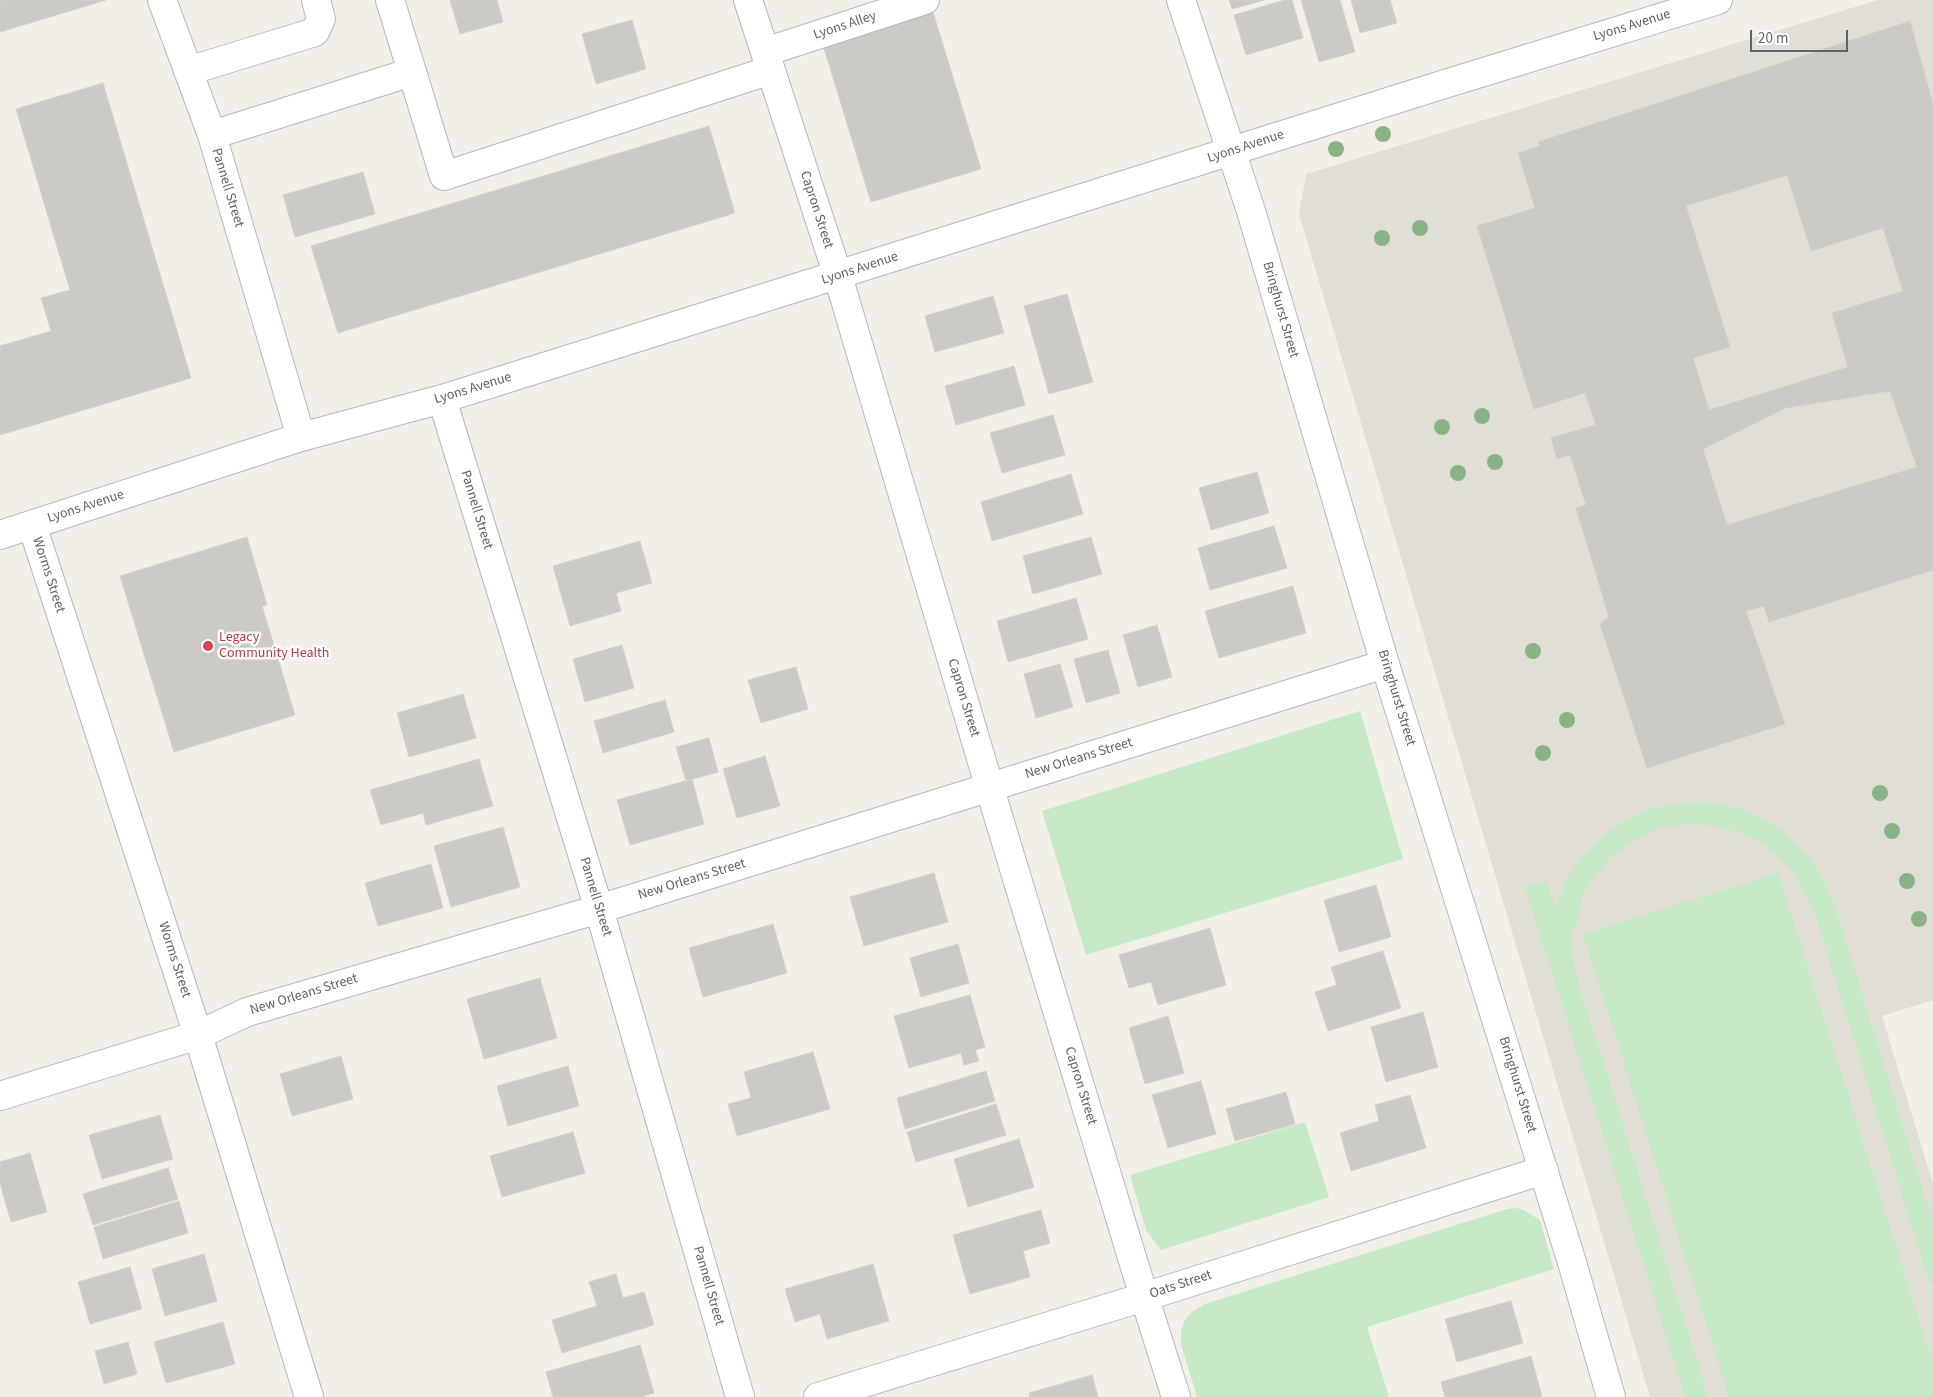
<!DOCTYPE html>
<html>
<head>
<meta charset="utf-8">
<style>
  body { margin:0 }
  #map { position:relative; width:1933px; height:1397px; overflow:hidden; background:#f1efe8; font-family:"Source Sans 3",sans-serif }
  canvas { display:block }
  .scale { position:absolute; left:1750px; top:30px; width:98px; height:22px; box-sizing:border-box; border:2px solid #5f6368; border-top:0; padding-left:6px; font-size:15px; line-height:18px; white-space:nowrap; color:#5f6368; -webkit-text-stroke:4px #fff; paint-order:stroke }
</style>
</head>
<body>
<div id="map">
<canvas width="1933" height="1397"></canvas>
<div class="scale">20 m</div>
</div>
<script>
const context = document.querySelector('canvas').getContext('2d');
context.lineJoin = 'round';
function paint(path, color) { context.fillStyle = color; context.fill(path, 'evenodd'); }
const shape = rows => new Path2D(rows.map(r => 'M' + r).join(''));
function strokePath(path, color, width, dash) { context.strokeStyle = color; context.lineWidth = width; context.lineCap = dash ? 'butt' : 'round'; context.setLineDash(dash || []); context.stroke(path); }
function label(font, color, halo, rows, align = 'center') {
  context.font = font + ' "Source Sans 3",sans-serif'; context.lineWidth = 5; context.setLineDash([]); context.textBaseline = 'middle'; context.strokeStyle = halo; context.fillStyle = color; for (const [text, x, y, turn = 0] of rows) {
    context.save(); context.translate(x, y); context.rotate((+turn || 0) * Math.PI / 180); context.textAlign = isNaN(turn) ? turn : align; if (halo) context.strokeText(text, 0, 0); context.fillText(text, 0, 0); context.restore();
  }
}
paint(shape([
  [1878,0,1933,0,1933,1000,1882,1016,1933,1184,1933,1397,1650,1397,1299,214,1306,174]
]), '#e1ded6');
paint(shape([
  [1360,711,1403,859,1086,955,1042,811],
  [1686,802,1715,803,1742,809,1764,819,1788,836,1807,855,1823,879,1833,901,1933,1223,1933,1295,1813,908,1794,873,1779,857,1761,843,1740,833,1716,826,1690,824,1659,828,1636,839,1614,854,1597,873,1584,894,1572,935,1573,962,1578,982,1708,1397,1685,1397,1525,887,1546,881,1555,909,1567,879,1583,855,1604,834,1628,818,1653,808],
  [1778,873,1933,1364,1933,1397,1729,1397,1583,934],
  [1305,1122,1329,1197,1161,1250,1146,1230,1130,1175],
  [1515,1208,1522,1209,1540,1220,1554,1269,1367,1327,1389,1397,1197,1397,1181,1344,1181,1331,1185,1320,1193,1311,1205,1304,1507,1209]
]), '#c5e8c5');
const building = shape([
  [0,0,106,0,0,32,0,0],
  [450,0,497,0,503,22,460,34,450,0],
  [1229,0,1264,0,1232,9,1229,0],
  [1285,0,1292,0,1303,38,1246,55,1234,15,1285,0],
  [1301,0,1340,0,1355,52,1319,62,1301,0],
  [1351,0,1390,0,1397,23,1360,33,1351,0],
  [933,12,981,169,871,202,823,45,933,12],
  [632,20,646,69,596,84,582,34,632,20],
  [1910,21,1933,104,1933,570,1769,622,1764,606,1746,611,1785,724,1647,768,1600,624,1609,617,1576,508,1586,505,1570,455,1557,459,1551,438,1596,425,1585,393,1534,409,1477,226,1535,208,1518,153,1540,146,1538,142,1910,21],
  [1787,175,1811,251,1883,228,1903,291,1832,313,1848,367,1709,410,1693,358,1730,347,1686,206,1787,175],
  [1890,391,1917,467,1727,525,1703,449,1786,408,1890,391],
  [103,83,191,378,0,435,0,346,51,331,41,298,70,290,16,109,103,83],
  [709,126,735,213,338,333,311,246,709,126],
  [363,172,375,214,295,237,283,195,363,172],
  [1067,294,1093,382,1049,394,1024,306,1067,294],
  [993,296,1004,333,935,352,925,316,993,296],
  [1014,366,1025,405,956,425,945,386,1014,366],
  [1053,415,1065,455,1002,473,990,433,1053,415],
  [1257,472,1269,513,1211,530,1199,488,1257,472],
  [1071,474,1083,514,992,541,981,502,1071,474],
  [1274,526,1287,568,1210,590,1198,548,1274,526],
  [247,537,267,605,262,606,295,715,174,752,120,576,247,537],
  [1091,537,1102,574,1033,594,1023,556,1091,537],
  [640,541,652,583,616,593,621,611,570,626,553,566,640,541],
  [1293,586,1306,633,1219,658,1205,611,1293,586],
  [1076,598,1088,639,1008,662,997,621,1076,598],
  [1157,625,1172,677,1138,687,1123,635,1157,625],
  [622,645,634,688,585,702,573,659,622,645],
  [1108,650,1120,693,1086,703,1074,659,1108,650],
  [1060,664,1073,707,1036,718,1024,674,1060,664],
  [796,667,808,709,761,723,748,680,796,667],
  [463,694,476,738,409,757,397,713,463,694],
  [665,700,674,732,603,753,594,721,665,700],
  [709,738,718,772,686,781,676,747,709,738],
  [765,756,780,806,737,818,723,769,765,756],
  [479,759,493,806,426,825,423,813,381,825,370,790,479,759],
  [692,779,704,824,630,845,617,800,692,779],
  [503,827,520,887,451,907,434,846,503,827],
  [431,864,443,908,378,926,365,883,431,864],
  [934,873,948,922,864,946,850,897,934,873],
  [1376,885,1391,937,1339,952,1324,900,1376,885],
  [773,924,787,973,703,997,689,948,773,924],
  [1210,928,1226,985,1158,1005,1151,982,1129,988,1119,955,1210,928],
  [958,944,969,983,921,997,910,958,958,944],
  [1383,951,1401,1008,1328,1031,1315,992,1337,985,1331,967,1383,951],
  [540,978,557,1038,484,1059,467,999,540,978],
  [970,995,985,1047,975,1050,979,1061,964,1065,961,1053,909,1068,894,1016,970,995],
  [1423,1012,1438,1067,1386,1082,1371,1027,1423,1012],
  [1168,1016,1184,1073,1145,1084,1129,1028,1168,1016],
  [813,1052,830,1109,737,1136,728,1104,751,1098,744,1072,813,1052],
  [341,1056,353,1099,292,1116,280,1074,341,1056],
  [568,1066,579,1106,508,1126,497,1086,568,1066],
  [986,1071,995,1101,905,1129,897,1098,986,1071],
  [1201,1081,1216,1134,1168,1148,1152,1095,1201,1081],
  [1286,1092,1295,1124,1235,1141,1226,1109,1286,1092],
  [1410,1095,1426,1148,1351,1171,1340,1133,1379,1121,1375,1105,1410,1095],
  [996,1104,1006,1135,916,1162,907,1132,996,1104],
  [160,1115,173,1159,102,1179,89,1135,160,1115],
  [573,1132,585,1173,502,1197,490,1156,573,1132],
  [1019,1139,1034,1187,968,1207,954,1159,1019,1139],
  [30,1153,47,1212,11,1222,0,1183,0,1162,30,1153],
  [168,1168,178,1199,93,1225,83,1194,168,1168],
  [179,1201,188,1233,103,1259,94,1227,179,1201],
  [1041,1210,1050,1243,1023,1251,1030,1277,970,1294,953,1235,1041,1210],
  [204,1254,217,1301,165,1316,152,1269,204,1254],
  [873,1264,889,1321,827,1339,820,1314,795,1322,785,1289,873,1264],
  [130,1267,142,1309,90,1324,78,1282,130,1267],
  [616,1274,623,1298,644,1292,654,1325,562,1353,552,1320,597,1306,589,1282,616,1274],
  [1511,1301,1523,1343,1457,1362,1445,1319,1511,1301],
  [223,1322,235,1364,166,1383,154,1342,223,1322],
  [128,1342,137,1374,104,1384,95,1351,128,1342],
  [640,1345,654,1393,641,1397,553,1397,546,1372,640,1345],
  [1531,1356,1542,1397,1445,1397,1441,1382,1531,1356],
  [1092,1375,1098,1397,1030,1397,1029,1393,1092,1375]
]);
paint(building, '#cccac5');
strokePath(building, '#d6d1c6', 1);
const minor = shape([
  [162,0,212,135,301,437],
  [390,0,444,176,771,70],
  [748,0,838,276,999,819,1134,1264,1176,1397],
  [1181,0,1251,211,1385,664,1571,1259,1611,1397],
  [765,52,925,0],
  [188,71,315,32,321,19,316,0],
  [212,135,412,72],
  [442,399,599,909,740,1397],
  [32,525,198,1035,309,1397],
  [0,535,301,437,442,399,1448,83,1718,0],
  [0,1096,198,1035,247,1012,599,909,1385,664],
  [818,1397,1144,1297,1544,1170]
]);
strokePath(minor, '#b5b8bc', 30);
strokePath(minor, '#fff', 28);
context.fillStyle = '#89b387';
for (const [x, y] of [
  [1383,134],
  [1336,149],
  [1420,228],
  [1382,238],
  [1482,416],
  [1442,427],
  [1495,462],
  [1458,473],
  [1533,651],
  [1567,720],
  [1543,753],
  [1880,793],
  [1892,831],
  [1907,881],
  [1919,919]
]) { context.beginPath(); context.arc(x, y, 8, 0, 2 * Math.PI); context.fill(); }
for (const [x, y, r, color] of [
  [208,646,6,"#e0444e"]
]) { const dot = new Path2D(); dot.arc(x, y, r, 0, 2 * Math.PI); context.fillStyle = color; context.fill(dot); strokePath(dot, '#fff', 2); }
label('14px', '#5f6368', '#fff', [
  ["Lyons Alley",845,26,-18],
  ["Lyons Avenue",1632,26,-17],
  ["Lyons Avenue",1246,147,-18],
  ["Pannell Street",227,188,73],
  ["Capron Street",816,210,72],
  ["Lyons Avenue",860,269,-18],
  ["Bringhurst Street",1280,310,74],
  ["Lyons Avenue",473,389,-17],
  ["Lyons Avenue",86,507,-18],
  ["Pannell Street",476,510,73],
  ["Worms Street",48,575,72],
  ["Capron Street",963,698,73],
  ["Bringhurst Street",1396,698,73],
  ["New Orleans Street",1079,759,-17],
  ["New Orleans Street",692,880,-17],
  ["Pannell Street",595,897,73],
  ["Worms Street",174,960,72],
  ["New Orleans Street",304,995,-17],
  ["Bringhurst Street",1517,1085,73],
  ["Capron Street",1080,1086,73],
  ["Oats Street",1181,1285,-18],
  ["Pannell Street",708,1286,74]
]);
label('14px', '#be3a42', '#fff', [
  ["Legacy",219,638],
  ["Community Health",219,654]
], 'left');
</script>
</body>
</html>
